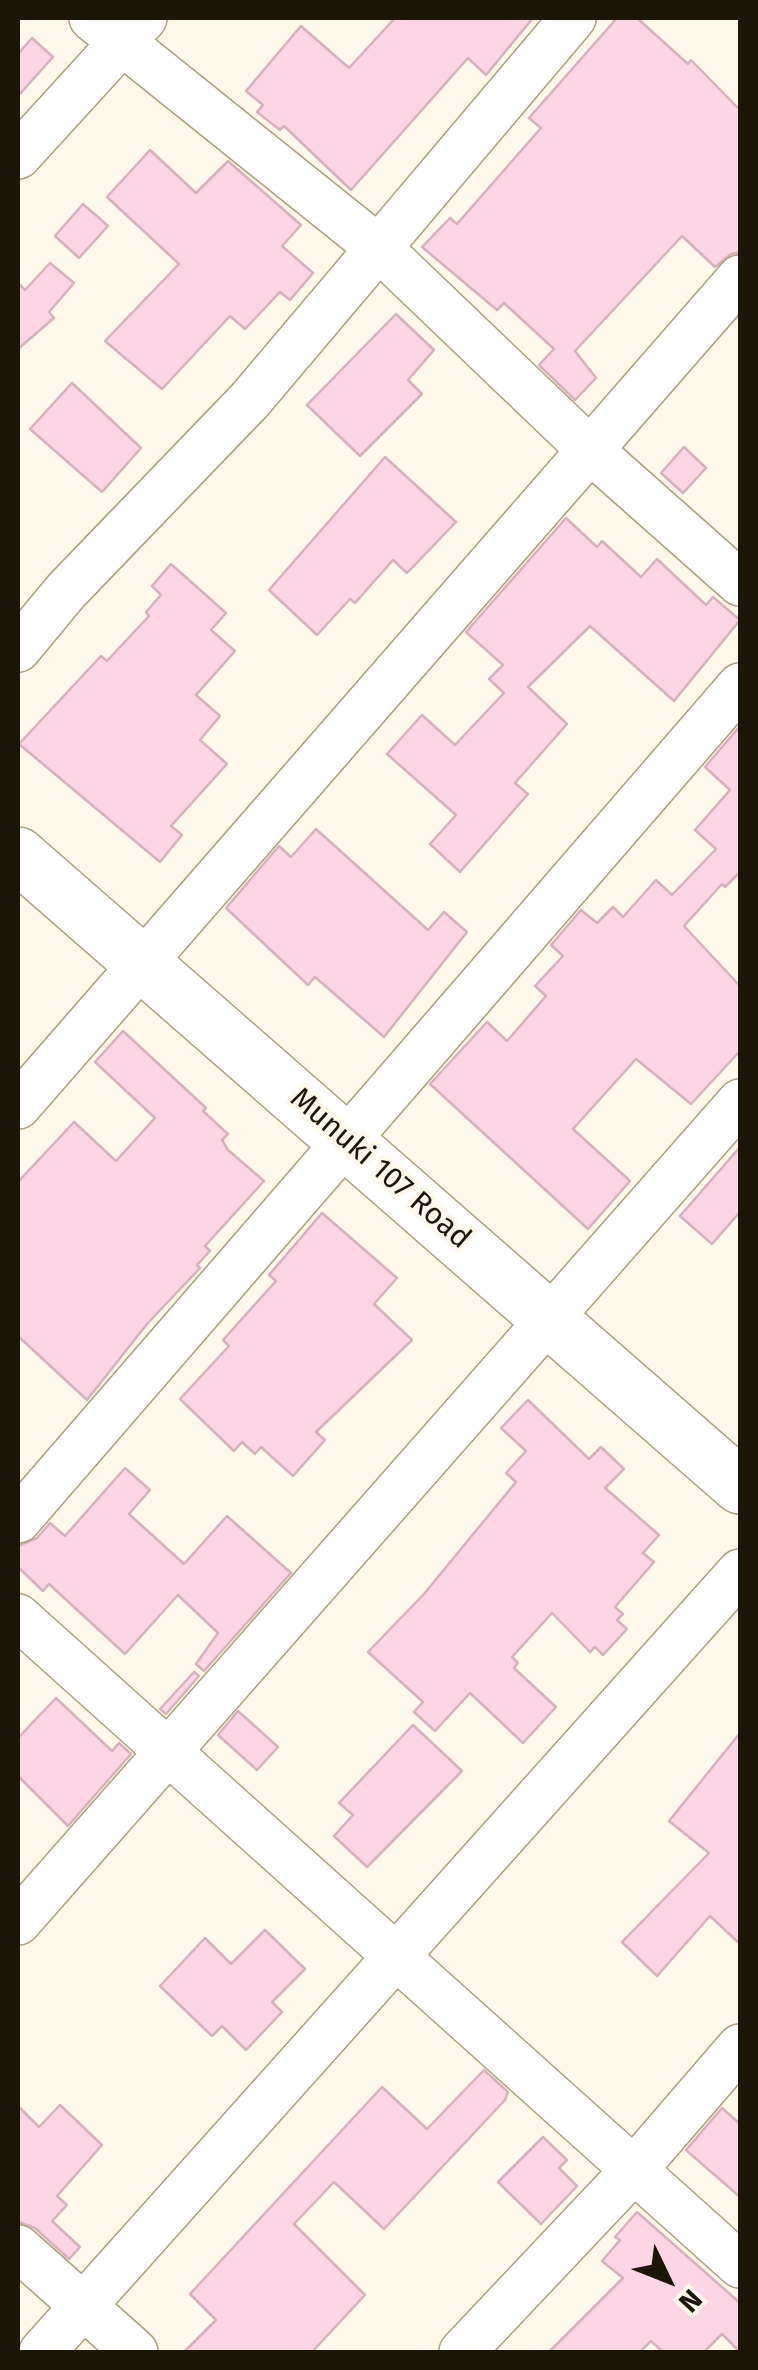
<!DOCTYPE html>
<html>
<head>
<meta charset="utf-8">
<style>
  body { margin:0 }
  #map { position:relative; width:758px; height:2370px; overflow:hidden; background:#fef8ea; font-family:"Fira Sans",sans-serif }
  canvas { display:block }
  .frame { position:absolute; inset:0; border:20px solid #1c1609; pointer-events:none }
  .north { position:absolute; left:618px; top:2230px; width:100px; height:100px; -webkit-text-stroke:8px #fef8ea; paint-order:stroke; rotate:133deg; font-size:28px; font-weight:700; line-height:40px; text-align:center; color:#1c1609 }
  .north::after { content:''; display:block; margin:auto; width:35px; height:45px; background:#1c1609; clip-path:polygon(50% 0,100% 100%,50% 72%,0 100%) }
</style>
</head>
<body>
<div id="map">
<canvas width="758" height="2370"></canvas>
<div class="frame"></div>
<div class="north">N</div>
</div>
<script>
const context = document.querySelector('canvas').getContext('2d');
context.lineJoin = 'round';
function paint(path, color) { context.fillStyle = color; context.fill(path, 'evenodd'); }
const shape = rows => new Path2D(rows.map(r => 'M' + r).join(''));
function strokePath(path, color, width, dash) { context.strokeStyle = color; context.lineWidth = width; context.lineCap = dash ? 'butt' : 'round'; context.setLineDash(dash || []); context.stroke(path); }
function label(font, color, halo, rows, align = 'center') {
  context.font = font + ' "Fira Sans",sans-serif'; context.lineWidth = 9; context.setLineDash([]); context.textBaseline = 'middle'; context.strokeStyle = halo; context.fillStyle = color; for (const [text, x, y, turn = 0] of rows) {
    context.save(); context.translate(x, y); context.rotate((+turn || 0) * Math.PI / 180); context.textAlign = isNaN(turn) ? turn : align; if (halo) context.strokeText(text, 0, 0); context.fillText(text, 0, 0); context.restore();
  }
}
const building = shape([
  [395,18,533,18,486,75,468,58,351,190,284,126,280,130,257,112,263,105,246,91,301,26,349,68,395,18],
  [617,18,637,18,688,64,691,60,740,110,740,252,731,254,715,267,682,236,575,351,596,378,575,400,539,365,554,349,504,303,497,310,422,247,450,218,457,224,541,128,529,118,617,18],
  [32,38,53,57,18,96,18,54,32,38],
  [150,150,196,193,228,161,301,225,282,246,313,273,290,300,280,292,245,329,230,316,162,389,105,341,179,264,107,197,150,150],
  [83,204,108,226,79,258,55,236,83,204],
  [50,263,74,283,49,312,54,318,18,349,18,283,25,290,50,263],
  [396,314,434,350,408,380,422,394,360,456,307,405,396,314],
  [72,383,141,448,102,492,30,429,72,383],
  [684,447,706,468,683,493,661,473,684,447],
  [385,457,456,522,407,573,393,560,355,603,350,599,317,635,269,590,385,457],
  [566,518,597,547,602,541,641,577,657,559,706,605,713,597,740,620,674,701,590,626,528,687,567,724,515,783,528,794,460,872,430,844,456,815,387,754,422,715,455,745,504,693,489,679,503,665,466,632,566,518],
  [171,564,226,613,211,630,235,651,196,695,220,716,200,740,227,764,171,826,182,835,160,862,19,744,101,656,107,661,149,616,146,612,161,595,152,586,171,564],
  [740,726,740,872,725,887,722,884,684,926,740,986,740,1051,691,1104,636,1059,573,1129,630,1181,588,1229,430,1084,487,1022,507,1041,546,996,535,986,563,956,551,945,581,910,597,923,613,907,623,917,656,880,672,895,716,849,695,830,730,790,705,767,740,726],
  [316,829,428,930,444,912,467,932,384,1037,315,977,308,985,226,908,279,846,291,857,316,829],
  [123,1031,206,1108,203,1111,228,1134,222,1140,228,1150,264,1181,205,1246,210,1251,197,1265,200,1268,147,1324,87,1400,18,1336,18,1182,74,1122,116,1161,155,1118,95,1062,123,1031],
  [740,1147,740,1212,712,1244,680,1216,740,1147],
  [322,1213,397,1278,374,1304,412,1340,316,1432,325,1440,293,1476,261,1447,255,1454,242,1442,234,1451,180,1399,229,1346,223,1340,276,1281,269,1275,322,1213],
  [528,1400,589,1459,601,1447,624,1469,605,1488,659,1535,643,1553,654,1562,615,1607,623,1614,617,1620,627,1629,603,1655,595,1647,590,1652,552,1613,512,1657,518,1663,514,1668,556,1707,523,1743,470,1693,435,1731,414,1712,423,1702,368,1652,424,1594,516,1482,506,1473,526,1451,501,1428,528,1400],
  [125,1468,150,1490,129,1514,184,1564,227,1516,291,1573,204,1671,196,1664,218,1633,178,1595,125,1654,49,1584,43,1591,18,1567,18,1546,37,1538,50,1523,65,1536,125,1468],
  [194,1672,199,1676,166,1714,160,1709,194,1672],
  [56,1698,112,1751,119,1743,131,1754,68,1826,18,1776,18,1738,56,1698],
  [238,1711,278,1747,257,1770,218,1735,238,1711],
  [413,1725,462,1771,367,1867,334,1836,353,1815,339,1803,413,1725],
  [740,1733,740,1944,710,1916,657,1976,622,1942,709,1853,669,1821,740,1733],
  [265,1930,305,1969,272,2002,282,2012,246,2050,222,2026,212,2036,160,1986,205,1938,231,1964,265,1930],
  [484,2070,508,2092,505,2100,384,2229,334,2182,294,2224,365,2295,312,2352,184,2352,216,2320,190,2294,382,2087,427,2129,484,2070],
  [60,2105,102,2145,57,2196,67,2205,52,2221,80,2247,69,2259,35,2228,18,2222,18,2106,39,2127,60,2105],
  [722,2108,740,2124,740,2197,686,2150,722,2108],
  [543,2137,567,2160,559,2168,577,2186,541,2224,498,2182,543,2137],
  [637,2212,740,2303,740,2352,722,2334,704,2352,663,2352,651,2341,640,2352,549,2352,623,2278,602,2261,620,2240,615,2237,637,2212]
]);
paint(building, '#fed5e4');
strokePath(building, '#d7b0be', 2.5);
const street = shape([
  [92,18,381,250,590,450,740,583],
  [18,156,144,18],
  [18,649,66,591,250,400,573,18],
  [18,1106,740,278],
  [18,1520,740,686],
  [18,1617,740,2265],
  [18,1922,740,1102],
  [18,2248,135,2352],
  [42,2352,740,1572],
  [462,2352,633,2171,740,2047]
]);
const secondary = shape([
  [18,855,740,1486]
]);
strokePath(street, '#ad9f7d', 48);
strokePath(secondary, '#ad9f7d', 58);
strokePath(street, '#fff', 45);
strokePath(secondary, '#fff', 55);
label('30px', '#1c1609', '#fef8ea', [
  ["Munuki 107 Road",380,1169,41]
]);
</script>
</body>
</html>
